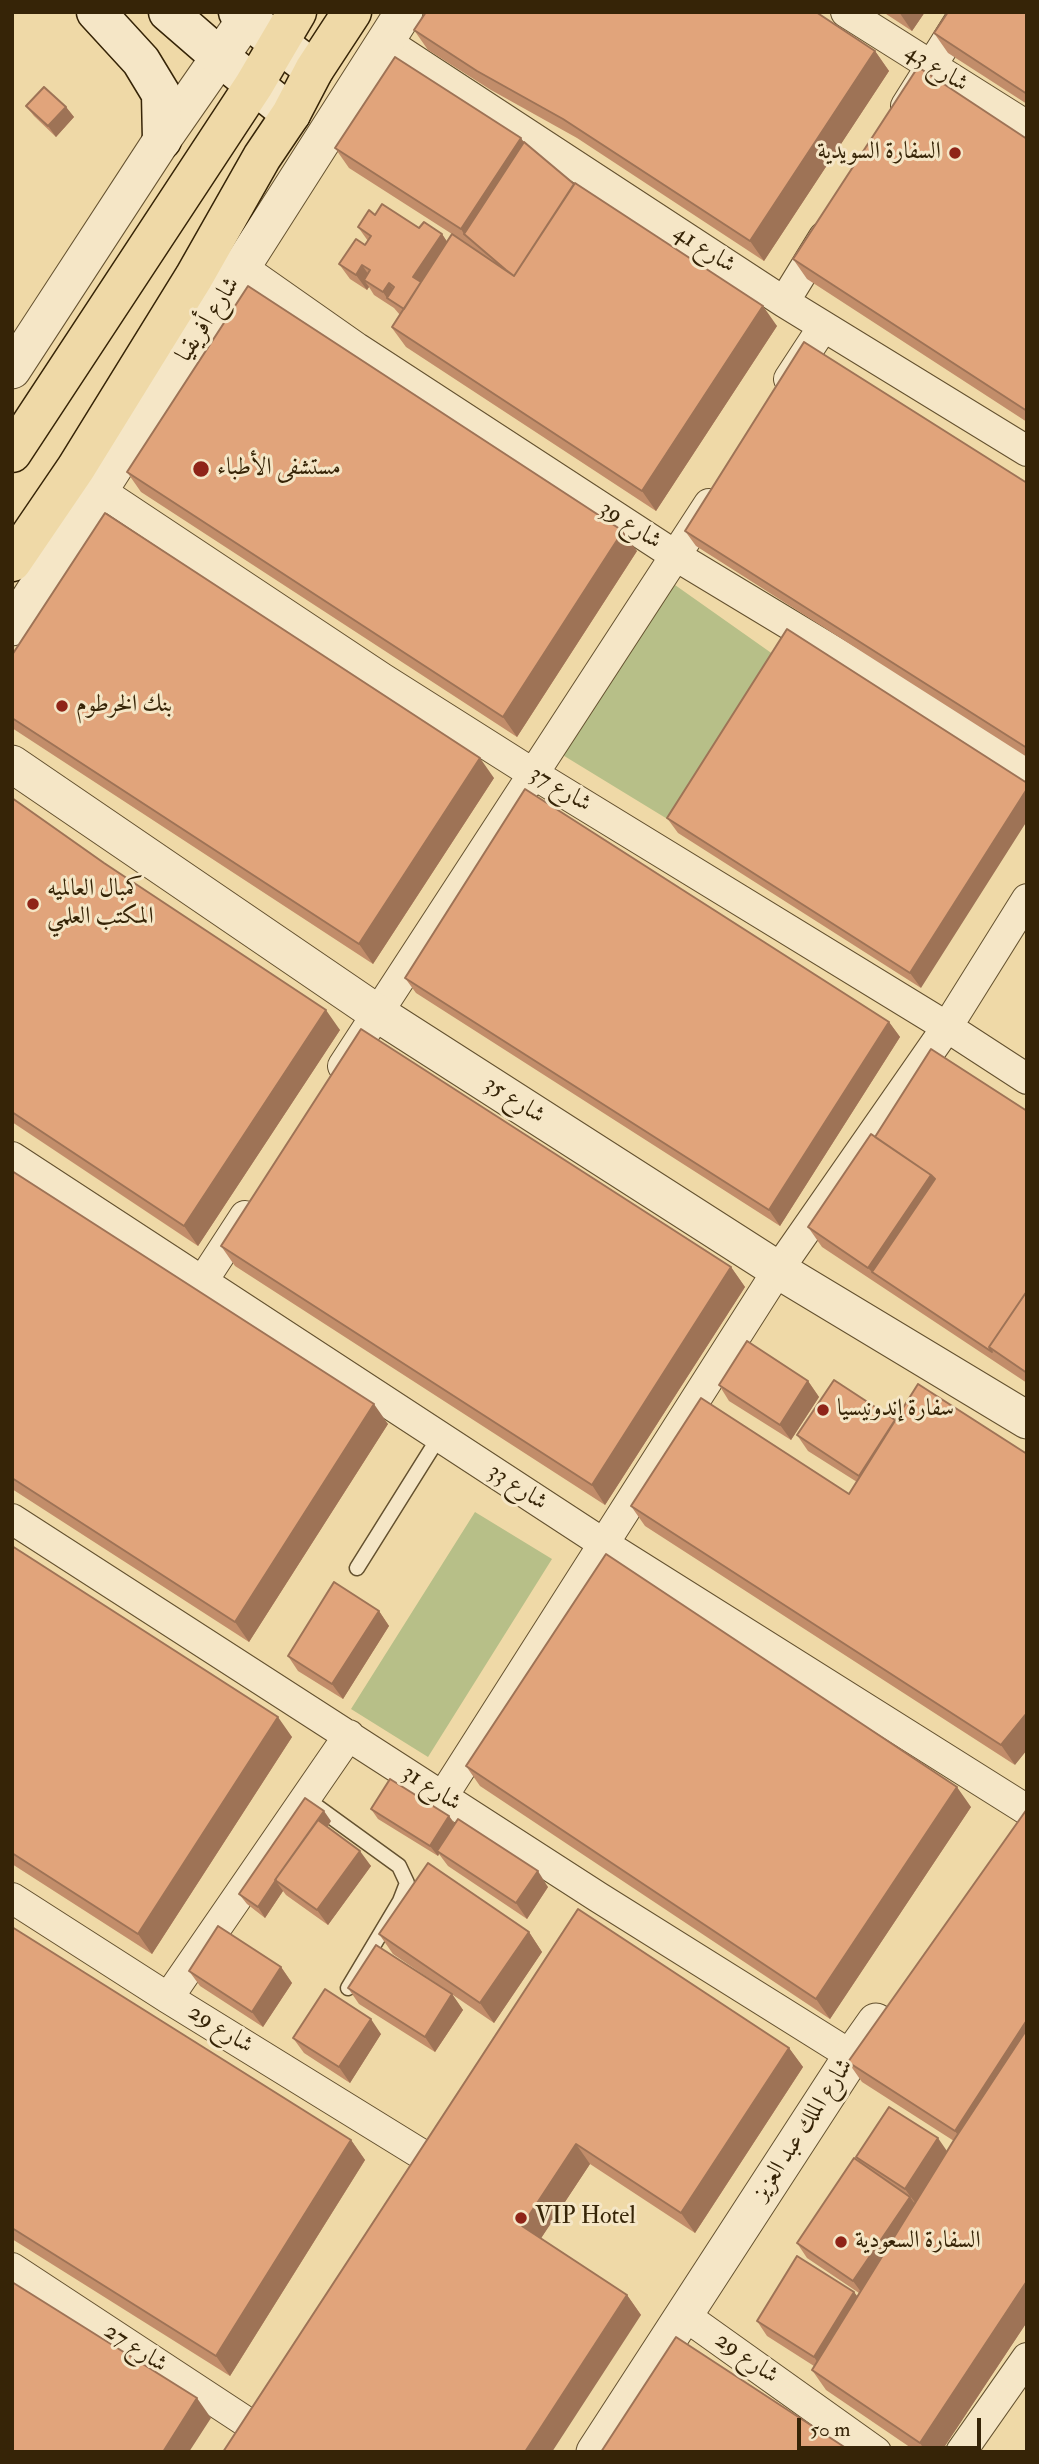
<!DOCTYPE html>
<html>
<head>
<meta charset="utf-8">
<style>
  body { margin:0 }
  #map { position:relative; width:1039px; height:2464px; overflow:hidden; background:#efd9a7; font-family:"IM FELL Double Pica",serif }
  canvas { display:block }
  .frame { position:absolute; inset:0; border:14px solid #362407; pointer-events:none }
  .scale { position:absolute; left:797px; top:2418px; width:184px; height:32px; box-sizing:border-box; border:4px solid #362407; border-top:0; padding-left:9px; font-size:21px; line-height:24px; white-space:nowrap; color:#362407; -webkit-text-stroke:5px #f5e6c6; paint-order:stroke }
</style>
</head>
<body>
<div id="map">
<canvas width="1039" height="2464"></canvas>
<div class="frame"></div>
<div class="scale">50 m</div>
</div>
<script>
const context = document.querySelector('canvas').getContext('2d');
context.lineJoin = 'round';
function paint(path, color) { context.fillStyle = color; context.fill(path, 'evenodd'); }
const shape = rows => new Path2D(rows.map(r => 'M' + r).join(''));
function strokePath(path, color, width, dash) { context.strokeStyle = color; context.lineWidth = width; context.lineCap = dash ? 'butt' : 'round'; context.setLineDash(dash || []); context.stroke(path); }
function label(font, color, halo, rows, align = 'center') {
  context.font = font + ' "IM FELL Double Pica",Amiri,serif'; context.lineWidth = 6; context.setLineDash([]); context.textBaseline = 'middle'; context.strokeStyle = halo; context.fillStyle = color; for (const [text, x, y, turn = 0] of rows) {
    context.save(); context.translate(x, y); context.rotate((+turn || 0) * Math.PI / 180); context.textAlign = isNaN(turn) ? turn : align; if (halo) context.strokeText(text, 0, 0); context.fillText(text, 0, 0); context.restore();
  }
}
paint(shape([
  [675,585,777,657,669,820,561,754],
  [475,1512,552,1559,428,1757,351,1709]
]), '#b7bf88');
const service = shape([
  [357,1568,439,1437],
  [312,1803,399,1866,407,1883,400,1901,348,1988]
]);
const minor = shape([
  [846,12,1027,126],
  [385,41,784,302,1027,451],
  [906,106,965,12],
  [243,268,357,348,676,556,1027,768],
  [784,302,824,237],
  [789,379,823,327],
  [99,490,382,678,532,773,947,1027,1027,1079],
  [343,1066,709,504],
  [12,1157,604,1544,1027,1810],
  [202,1282,245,1216],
  [12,1519,598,1897,852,2056],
  [443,1796,778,1270,947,1027,1027,899],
  [12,1898,168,1998,429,2159],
  [168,1998,349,1735],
  [12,2268,257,2429],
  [684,2315,876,2452],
  [961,2452,1027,2358]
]);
const tertiary = shape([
  [12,370,162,140,251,12],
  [12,627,404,12],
  [12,764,377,1013,778,1270,1027,1420],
  [595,2452,852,2056,876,2022]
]);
const secondary = shape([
  [96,12,141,61,161,94,162,140],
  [168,12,221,58,291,114],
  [238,12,314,70]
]);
const trunk = shape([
  [12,453,254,85,297,12],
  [12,562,76,468,194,277,262,157,291,114,314,70,352,12]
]);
strokePath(service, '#64512f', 17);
strokePath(minor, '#64512f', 32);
strokePath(tertiary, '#64512f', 39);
strokePath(secondary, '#362407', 41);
strokePath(trunk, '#362407', 41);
strokePath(service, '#f5e6c6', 14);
strokePath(minor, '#f5e6c6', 30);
strokePath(tertiary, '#f5e6c6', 37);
strokePath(secondary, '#f5e6c6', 38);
strokePath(trunk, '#efd9a7', 38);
paint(shape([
  [883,12,925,12,912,31],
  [1027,12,1027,104,948,53,934,33],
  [414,30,875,51,889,71,764,261,577,138,491,90,428,50],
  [26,106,66,107,74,117,56,137,34,116],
  [1027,139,1027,422,807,279,793,259],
  [524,142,574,184,777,326,656,511,406,347,392,328,400,315,394,308,374,295,369,287,367,290,350,279,339,264,365,245,368,241,358,227,375,215,419,228,442,234,447,242,452,234,349,168,335,148],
  [127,472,637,551,517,737,141,492],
  [1027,483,1027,757,696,546,685,531],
  [787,629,921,988,678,833,667,818],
  [12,655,494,778,373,964,12,728],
  [12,798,340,1030,198,1246,12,1122],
  [405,978,889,1022,900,1037,780,1226,416,993],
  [1027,1111,1027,1383,822,1247,808,1227,875,1137],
  [12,1171,388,1424,249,1642,12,1489],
  [221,1246,731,1267,745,1287,605,1505,235,1266],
  [834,1380,1015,1765,645,1526,631,1506,849,1494,857,1482,808,1451,797,1435],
  [808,1381,819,1397,791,1440,729,1401,719,1385],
  [12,1546,292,1737,152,1954,12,1864],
  [379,1611,389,1626,343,1699,298,1671,288,1656],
  [466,1766,971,1807,830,2019,480,1786],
  [371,1809,449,1816,455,1824,548,1887,527,1919,448,1866,439,1854,438,1856,378,1819],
  [1027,1809,1027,2322,941,2452,917,2452,826,2390,812,2370,814,2366,767,2336,757,2321,854,2292,857,2296,859,2293,807,2258,797,2243,860,2162,856,2157,947,2151,954,2141,862,2082,848,2062],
  [331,1821,327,1827,371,1866,328,1925,286,1895,283,1891,265,1918,247,1904,239,1894],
  [578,1909,789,2048,803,2067,695,2233,590,2164,541,2238,627,2295,641,2315,223,2452],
  [12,1927,351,2140,365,2160,230,2376,12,2239],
  [529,1932,542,1952,494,2023,393,1954,379,1934],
  [281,1967,292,1983,263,2027,200,1986,189,1971],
  [348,1988,452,1994,463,2010,435,2052,359,2004],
  [381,2034,350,2083,304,2053,293,2038]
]), '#c28d6a');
paint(shape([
  [899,12,925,12,912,31],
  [875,51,889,71,764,261,750,241],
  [66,107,74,117,56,137,48,126],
  [521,138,535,158,464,234,461,229],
  [442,234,452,249,407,312,413,277],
  [362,265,373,281,364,280,369,287,367,290,356,275],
  [389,283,400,298,387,298,383,292],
  [763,306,777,326,656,511,642,491],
  [623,531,637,551,517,737,503,717],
  [480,758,494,778,373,964,359,944],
  [1027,789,1027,821,921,988,910,973],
  [326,1010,340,1030,198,1246,184,1226],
  [889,1022,900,1037,780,1226,769,1210],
  [931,1175,945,1194,872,1272,868,1268],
  [731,1267,745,1287,605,1505,592,1485],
  [808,1381,819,1397,791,1440,780,1425],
  [374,1404,388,1424,249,1642,235,1622],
  [895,1420,870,1491,859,1476],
  [379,1611,389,1626,343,1699,332,1684],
  [1027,1713,1027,1750,1015,1765,1001,1745],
  [278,1717,292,1737,152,1954,138,1934],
  [957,1787,971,1807,830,2019,816,1999],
  [324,1811,331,1821,286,1887,276,1880],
  [449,1816,456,1826,437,1851,439,1854,438,1856,430,1846],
  [360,1851,371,1866,328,1925,317,1910],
  [538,1871,548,1887,527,1919,516,1903],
  [276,1881,283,1891,265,1918,258,1907],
  [529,1932,542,1952,494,2023,480,2003],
  [281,1967,292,1983,263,2027,252,2012],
  [452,1994,463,2010,435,2052,425,2037],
  [371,2019,381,2034,350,2083,339,2067],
  [1027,2020,1027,2061,969,2151,955,2131],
  [789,2048,803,2067,695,2233,681,2213],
  [938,2138,949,2154,916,2204,905,2189],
  [351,2140,365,2160,230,2376,216,2356],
  [576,2144,590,2164,536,2246,522,2226],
  [910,2197,921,2212,864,2296,853,2281],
  [1027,2281,1027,2322,941,2452,926,2452,920,2443],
  [854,2292,865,2307,824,2372,814,2357],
  [627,2295,641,2315,552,2452,525,2452],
  [197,2398,211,2418,189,2452,163,2452]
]), '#9e7356');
const building = shape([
  [426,12,816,12,875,51,750,241,563,119,477,71,414,30,426,12],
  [948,12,1027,12,1027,94,934,33,948,12],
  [395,57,521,138,461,229,335,148,395,57],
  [918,67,1027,139,1027,411,793,259,918,67],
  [44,87,66,107,48,126,26,106,44,87],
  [524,142,574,184,514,276,506,270,464,234,524,142],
  [575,183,763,306,642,491,392,327,452,234,514,276,575,183],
  [382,204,419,228,424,222,442,234,413,277,421,282,404,309,387,298,394,287,389,283,383,292,364,280,370,270,362,265,356,275,339,264,356,239,365,245,371,236,358,227,369,210,375,215,382,204],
  [248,286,623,531,503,717,127,472,248,286],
  [804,342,1027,483,1027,748,685,531,804,342],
  [105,513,480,758,359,944,12,718,12,655,105,513],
  [787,629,1027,783,1027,789,910,973,667,818,787,629],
  [525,789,889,1022,769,1210,405,978,525,789],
  [12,798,104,863,326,1010,184,1226,12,1112,12,798],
  [361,1029,731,1267,592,1485,221,1246,361,1029],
  [931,1049,1027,1111,1027,1291,989,1347,992,1352,872,1272,935,1179,931,1175,875,1137,931,1049],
  [871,1134,931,1175,868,1268,808,1227,871,1134],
  [12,1171,374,1404,235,1622,12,1478,12,1171],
  [1027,1291,1027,1373,989,1347,1027,1291],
  [747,1341,808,1381,780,1425,719,1385,747,1341],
  [834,1380,895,1420,859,1476,797,1435,834,1380],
  [918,1384,1027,1454,1027,1713,1001,1745,631,1506,701,1398,849,1494,918,1384],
  [12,1546,278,1717,138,1934,12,1853,12,1546],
  [606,1554,957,1787,816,1999,466,1766,606,1554],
  [334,1582,379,1611,332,1684,288,1656,334,1582],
  [390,1779,449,1816,430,1846,371,1809,390,1779],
  [305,1798,324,1811,275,1880,276,1880,258,1907,239,1894,305,1798],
  [1027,1809,1027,2020,955,2131,848,2062,1027,1809],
  [458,1819,538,1871,516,1903,437,1851,458,1819],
  [318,1820,360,1851,317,1910,275,1880,318,1820],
  [428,1863,529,1932,480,2003,379,1934,428,1863],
  [578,1909,789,2048,681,2213,576,2144,522,2226,627,2295,525,2452,223,2452,578,1909],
  [218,1926,281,1967,252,2012,189,1971,218,1926],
  [12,1927,351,2140,216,2356,12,2228,12,1927],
  [376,1945,452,1994,425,2037,348,1988,376,1945],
  [325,1989,371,2019,339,2067,293,2038,325,1989],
  [1027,2029,1027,2281,920,2443,812,2370,954,2140,1027,2029],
  [889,2107,938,2138,905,2189,856,2157,889,2107],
  [854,2158,910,2197,853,2281,797,2243,854,2158],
  [797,2256,854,2292,814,2357,757,2321,797,2256],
  [12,2282,197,2398,163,2452,12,2452,12,2282],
  [676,2337,852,2452,601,2452,676,2337]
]);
paint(building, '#e1a47b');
strokePath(building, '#9e7356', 2);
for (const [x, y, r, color] of [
  [955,153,7,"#8f2418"],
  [201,469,9,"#8f2418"],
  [62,706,7,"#8f2418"],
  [33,904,7,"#8f2418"],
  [823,1410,7,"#8f2418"],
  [521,2218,7,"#8f2418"],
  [841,2242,7,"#8f2418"]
]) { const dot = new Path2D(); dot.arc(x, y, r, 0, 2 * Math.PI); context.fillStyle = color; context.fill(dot); strokePath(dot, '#f5e6c6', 2.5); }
label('24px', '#362407', '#f5e6c6', [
  ["شارع 43",936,69,32],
  ["شارع 41",704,250,33],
  ["شارع أفريقيا",209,320,-57],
  ["شارع 39",630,526,33],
  ["شارع 37",560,790,31],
  ["شارع 35",514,1101,33],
  ["شارع 33",517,1488,33],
  ["شارع 31",431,1789,33],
  ["شارع 29",220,2030,32],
  ["شارع الملك عبد العزيز",804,2130,-57],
  ["شارع 27",135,2349,33],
  ["شارع 29",746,2359,35]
]);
label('24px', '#362407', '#f5e6c6', [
  ["السفارة السويدية",941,153,"right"],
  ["مستشفی الأطباء",217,469],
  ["بنك الخرطوم",76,706],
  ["كمبال العالميه",47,890],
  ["المكتب العلمي",47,918],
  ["سفارة إندونيسيا",837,1410],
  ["VIP Hotel",535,2218],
  ["السفارة السعودية",855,2242]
], 'left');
</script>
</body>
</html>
